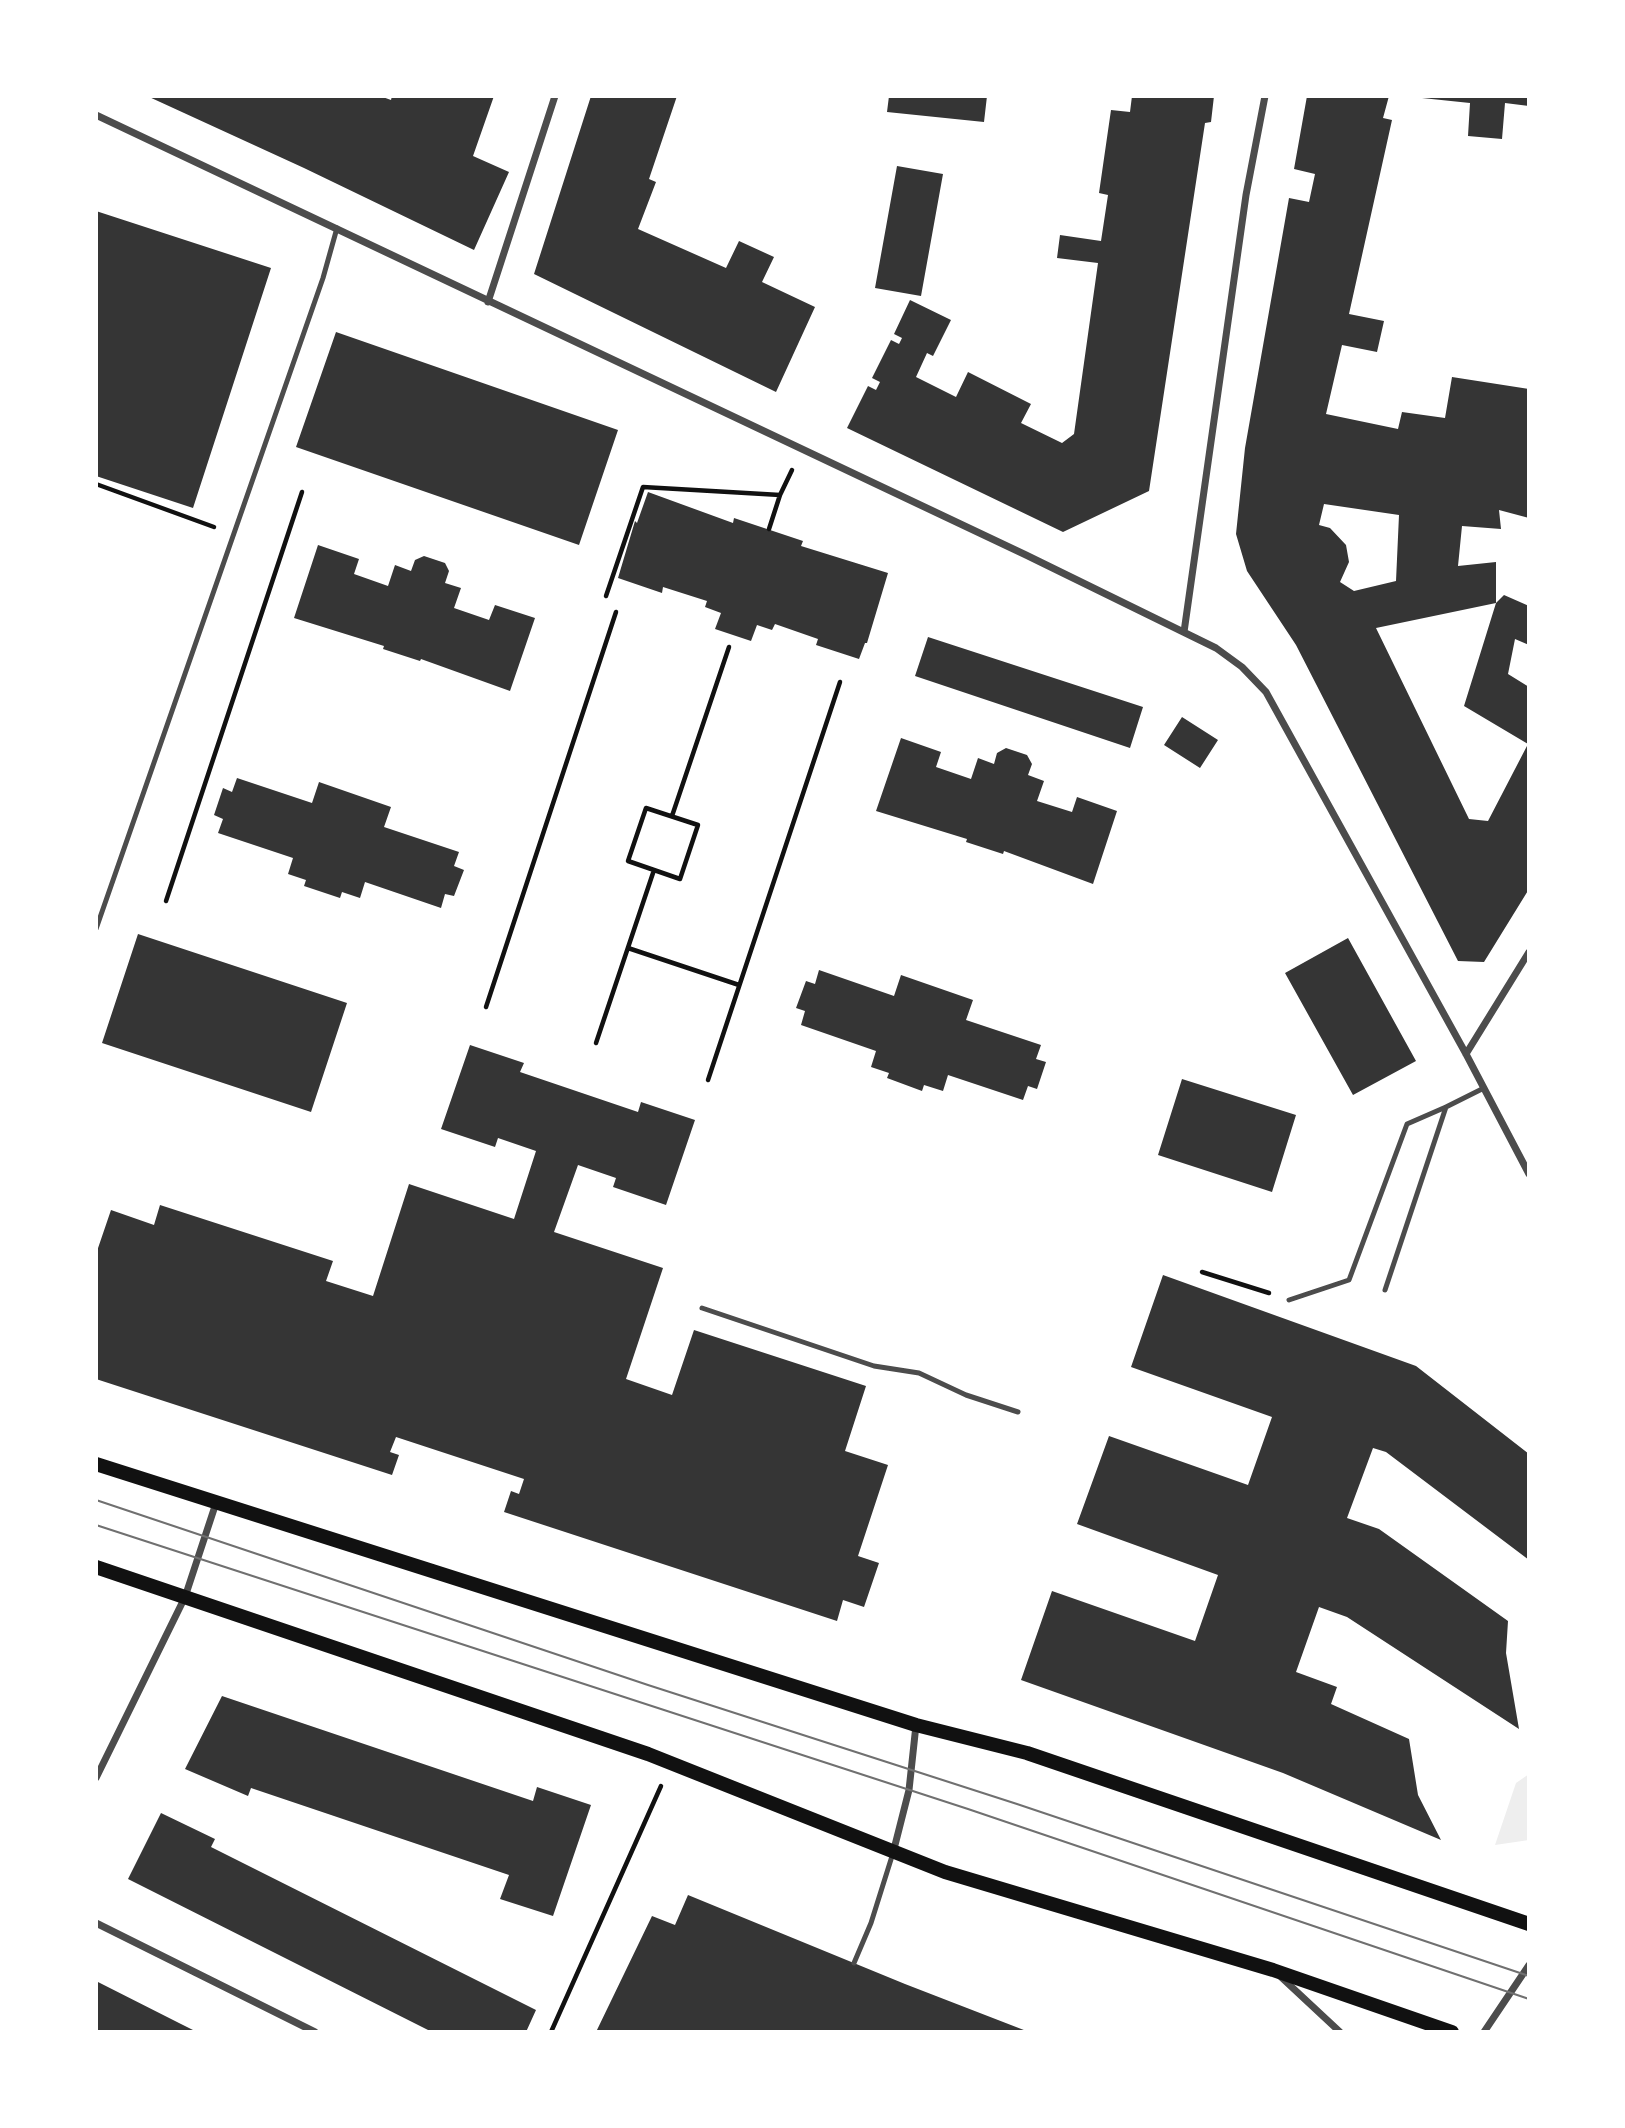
<!DOCTYPE html>
<html>
<head>
<meta charset="utf-8">
<style>
  body { margin:0 }
  #map { position:relative; width:1625px; height:2128px; overflow:hidden; background:#fff; font-family:Manrope,sans-serif }
  canvas { display:block }
  .frame { position:absolute; inset:0; border:98px solid #fff; pointer-events:none }
</style>
</head>
<body>
<div id="map">
<canvas width="1625" height="2128"></canvas>
<div class="frame"></div>
</div>
<script>
const context = document.querySelector('canvas').getContext('2d');
context.lineJoin = 'round';
function paint(path, color) { context.fillStyle = color; context.fill(path, 'evenodd'); }
const shape = rows => new Path2D(rows.map(r => 'M' + r).join(''));
function strokePath(path, color, width, dash) { context.strokeStyle = color; context.lineWidth = width; context.lineCap = dash ? 'butt' : 'round'; context.setLineDash(dash || []); context.stroke(path); }
paint(shape([
  [1529,1774,1529,1840,1495,1845,1516,1783]
]), '#eee');
paint(shape([
  [147,96,380,96,391,100,392,96,494,96,473,156,509,172,474,250,304,168],
  [591,96,677,96,649,179,656,182,638,229,726,268,739,241,774,257,762,282,815,307,776,392,534,274],
  [889,96,987,96,984,122,887,112],
  [1132,96,1214,96,1211,122,1205,123,1149,491,1063,532,847,428,868,386,876,390,880,382,872,378,891,340,899,344,902,338,894,334,910,300,951,320,933,356,927,353,916,377,956,397,968,372,1031,404,1021,423,1062,443,1074,434,1098,263,1057,258,1060,235,1101,241,1108,195,1099,193,1111,110,1130,112],
  [1307,96,1389,96,1383,118,1392,120,1349,314,1384,321,1377,352,1342,345,1326,414,1398,429,1402,412,1445,418,1452,377,1529,389,1529,518,1499,510,1501,529,1462,526,1458,566,1496,562,1496,603,1504,595,1529,606,1529,645,1515,639,1508,674,1529,687,1529,889,1484,962,1458,961,1296,645,1247,571,1236,534,1245,448,1289,198,1309,202,1315,174,1294,169],
  [1324,504,1399,515,1396,581,1354,591,1340,582,1349,562,1346,545,1330,528,1319,525],
  [1496,603,1464,706,1528,744,1488,821,1469,819,1376,628],
  [1422,96,1529,96,1529,106,1505,103,1502,139,1468,136,1470,103,1422,98],
  [897,166,943,174,921,296,875,288],
  [96,211,271,268,193,508,96,476],
  [336,332,618,430,579,545,296,447],
  [648,492,733,523,734,518,803,541,801,546,888,573,867,643,865,643,859,659,816,645,818,639,775,624,772,630,757,625,751,641,715,629,721,613,705,607,707,601,663,587,662,593,618,578,635,521,637,523],
  [318,545,359,559,354,574,388,586,395,565,411,571,415,560,424,556,445,563,449,571,445,583,461,588,454,608,489,620,495,605,535,618,510,691,421,659,420,661,383,649,384,646,294,618],
  [928,637,1143,707,1130,748,915,676],
  [1182,717,1218,740,1200,768,1164,745],
  [901,738,941,752,936,767,971,779,978,758,994,764,997,753,1006,748,1027,755,1032,764,1028,775,1044,781,1037,801,1072,812,1077,797,1117,811,1093,884,1004,851,1003,854,966,842,967,839,876,811],
  [237,778,312,803,319,782,391,807,384,827,459,852,454,866,464,870,454,896,445,894,441,908,365,882,360,898,342,892,340,898,304,886,306,880,288,874,293,858,218,833,223,819,214,815,223,788,232,792],
  [138,934,347,1003,311,1112,102,1043],
  [1348,938,1416,1061,1353,1095,1285,973],
  [819,970,894,996,901,975,973,1000,966,1020,1041,1045,1036,1059,1046,1062,1037,1089,1028,1086,1023,1100,948,1075,943,1091,924,1085,922,1091,887,1078,889,1073,871,1067,876,1051,801,1025,805,1011,796,1008,806,981,815,984],
  [470,1045,524,1063,520,1072,638,1112,641,1102,695,1120,666,1205,613,1187,616,1178,578,1165,554,1232,663,1268,626,1379,672,1395,694,1330,866,1386,845,1451,888,1465,858,1556,879,1563,864,1607,843,1600,837,1621,504,1512,511,1491,519,1494,524,1479,396,1437,390,1452,399,1455,392,1475,96,1379,96,1254,111,1210,154,1225,160,1205,333,1261,326,1281,373,1296,409,1184,514,1219,536,1151,498,1138,495,1147,441,1129],
  [1182,1079,1296,1115,1272,1192,1158,1155],
  [1163,1275,1416,1366,1529,1454,1529,1560,1386,1452,1373,1448,1347,1518,1379,1529,1508,1621,1506,1653,1519,1729,1347,1617,1319,1607,1296,1672,1337,1687,1331,1704,1409,1739,1418,1795,1441,1840,1283,1773,1021,1680,1052,1591,1195,1641,1218,1575,1077,1524,1109,1436,1248,1485,1272,1417,1131,1367],
  [222,1696,533,1801,537,1787,591,1805,553,1916,500,1899,509,1875,251,1788,248,1796,185,1769],
  [161,1813,215,1839,211,1847,536,2010,526,2032,432,2032,128,1879],
  [688,1895,905,1984,1029,2032,596,2032,652,1916,675,1925],
  [96,1981,179,2023,197,2032,96,2032]
]), '#353535');
strokePath(shape([
  [96,484,214,527],
  [769,529,780,495],
  [606,596,643,487,780,495,792,470],
  [646,808,698,825,680,879,628,861,646,808],
  [672,816,729,647],
  [166,901,302,492],
  [628,948,739,985],
  [486,1007,616,612],
  [596,1043,654,870],
  [708,1080,840,682],
  [1202,1272,1269,1293],
  [551,2032,661,1786]
]), '#111', 4.5);
strokePath(shape([
  [96,929,323,278,337,228],
  [1385,1290,1446,1107,1484,1088],
  [1289,1300,1349,1280,1407,1124,1446,1107],
  [702,1308,874,1366,919,1373,966,1395,1018,1412],
  [854,1963,871,1923,893,1853]
]), '#4c4c4c', 5);
strokePath(shape([
  [96,115,1026,555,1216,648,1242,667,1266,692,1466,1054,1529,1174],
  [488,302,555,96],
  [1184,632,1246,195,1265,96],
  [1466,1054,1529,952],
  [96,1778,185,1597,216,1503],
  [893,1853,909,1790,916,1725],
  [96,1923,315,2032],
  [1281,1977,1340,2032],
  [1484,2032,1529,1965]
]), '#4c4c4c', 7);
strokePath(shape([
  [96,1464,916,1725,1027,1753,1529,1924],
  [96,1567,648,1754,945,1872,1273,1970,1452,2032]
]), '#111', 14);
strokePath(shape([
  [96,1500,648,1685,1017,1804,1529,1976],
  [96,1525,968,1809,1529,1999]
]), '#707070', 2);
</script>
</body>
</html>
